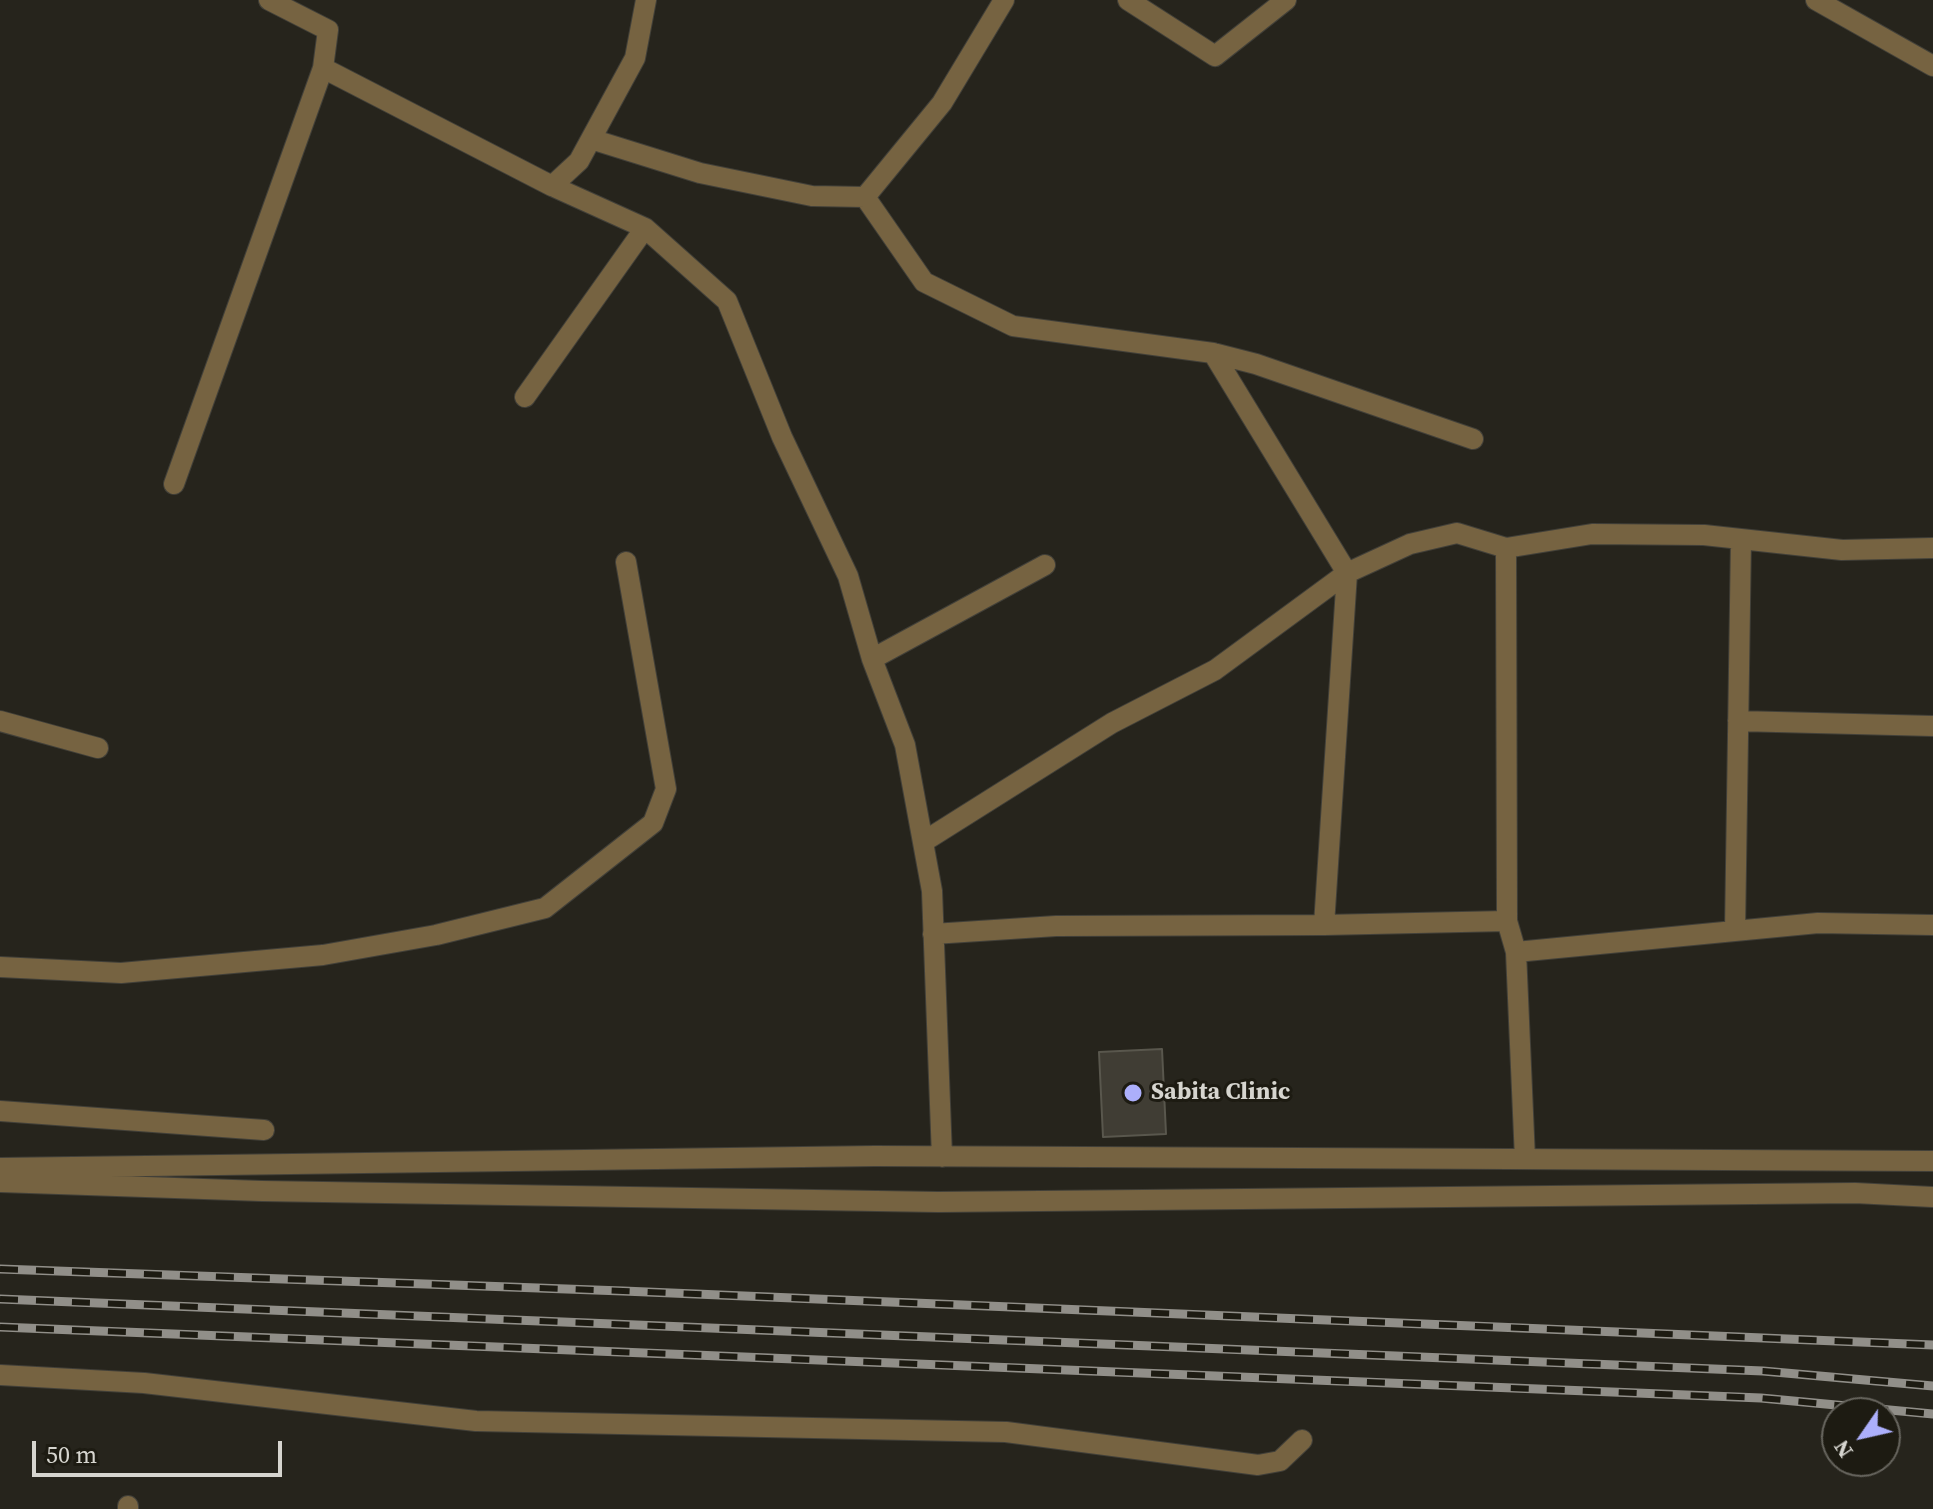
<!DOCTYPE html>
<html>
<head>
<meta charset="utf-8">
<style>
  body { margin:0 }
  #map { position:relative; width:1933px; height:1509px; overflow:hidden; background:#26241c; font-family:"Source Serif 4",serif }
  canvas { display:block }
  .north { position:absolute; left:1821px; top:1397px; width:80px; height:80px; box-sizing:border-box; background:#1d1b12; border:2px solid #67655e; border-radius:50%; rotate:236deg; font-size:22px; font-weight:700; line-height:32px; text-align:center; color:#d6d5cf }
  .north::after { content:''; display:block; margin:auto; width:28px; height:36px; background:#acaffb; clip-path:polygon(50% 0,100% 100%,50% 72%,0 100%) }
  .scale { position:absolute; left:32px; top:1441px; width:250px; height:36px; box-sizing:border-box; border:4px solid #d6d5cf; border-top:0; padding-left:10px; font-size:24px; line-height:28px; white-space:nowrap; color:#d6d5cf; -webkit-text-stroke:6px #1d1b12; paint-order:stroke }
</style>
</head>
<body>
<div id="map">
<canvas width="1933" height="1509"></canvas>
<div class="north">N</div>
<div class="scale">50 m</div>
</div>
<script>
const context = document.querySelector('canvas').getContext('2d');
context.lineJoin = 'round';
function paint(path, color) { context.fillStyle = color; context.fill(path, 'evenodd'); }
const shape = rows => new Path2D(rows.map(r => 'M' + r).join(''));
function strokePath(path, color, width, dash) { context.strokeStyle = color; context.lineWidth = width; context.lineCap = dash ? 'butt' : 'round'; context.setLineDash(dash || []); context.stroke(path); }
function label(font, color, halo, rows, align = 'center') {
  context.font = font + ' "Source Serif 4",serif'; context.lineWidth = 6; context.setLineDash([]); context.textBaseline = 'middle'; context.strokeStyle = halo; context.fillStyle = color; for (const [text, x, y, turn = 0] of rows) {
    context.save(); context.translate(x, y); context.rotate((+turn || 0) * Math.PI / 180); context.textAlign = isNaN(turn) ? turn : align; if (halo) context.strokeText(text, 0, 0); context.fillText(text, 0, 0); context.restore();
  }
}
const building = shape([
  [1162,1049,1166,1134,1103,1137,1099,1052,1162,1049]
]);
paint(building, '#403d34');
strokePath(building, '#59574d', 2);
const minor = shape([
  [1128,0,1215,56,1286,0],
  [1816,0,1933,66],
  [323,68,552,186,579,161,635,58,646,0],
  [591,139,700,173,812,196,865,197,924,282,1013,326,1213,353,1347,573,1324,925],
  [865,197,942,103,1004,0],
  [645,228,727,301,782,437,848,576,872,659,905,745,932,891,942,1157],
  [1213,353,1256,364,1473,439],
  [525,397,645,228,552,186],
  [174,484,323,68,328,30,269,0],
  [1506,548,1507,921,1516,952,1525,1159],
  [872,659,1045,565],
  [0,721,98,748],
  [1738,721,1933,726],
  [923,842,1112,723,1215,670,1347,573,1410,544,1457,533,1506,548,1592,534,1704,535,1842,550,1933,548],
  [1735,931,1741,539],
  [933,934,1056,926,1324,925,1507,921],
  [1516,952,1818,923,1933,925],
  [0,967,121,973,323,955,436,935,545,908,653,823,666,789,626,562],
  [0,1111,264,1130],
  [0,1168,875,1156,1933,1161],
  [0,1182,262,1191,938,1202,1855,1193,1933,1197],
  [0,1375,144,1383,476,1421,1006,1432,1258,1465,1280,1461,1302,1440],
  [128,1506,128,1509]
]);
strokePath(minor, '#424039', 22);
strokePath(minor, '#766341', 20);
const rail = shape([
  [0,1269,623,1291,1933,1345],
  [0,1299,1763,1371,1933,1386],
  [0,1327,1761,1398,1933,1414]
]);
strokePath(rail, '#918f89', 9);
strokePath(rail, '#1d1b12', 6, [18]);
for (const [x, y, r, color] of [
  [1133,1093,10,"#acaffb"]
]) { const dot = new Path2D(); dot.arc(x, y, r, 0, 2 * Math.PI); context.fillStyle = color; context.fill(dot); strokePath(dot, '#1d1b12', 3); }
label('bold 24px', '#d6d5cf', '#1d1b12', [
  ["Sabita Clinic",1151,1093]
], 'left');
</script>
</body>
</html>
